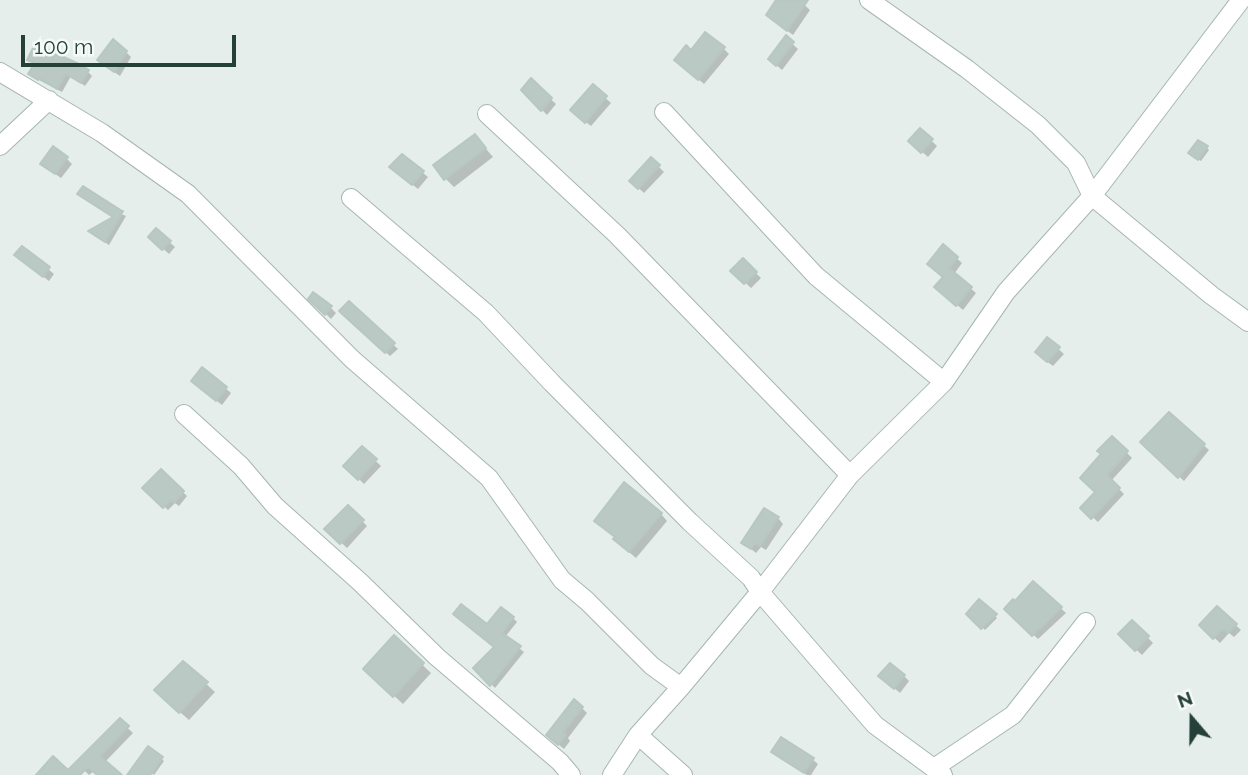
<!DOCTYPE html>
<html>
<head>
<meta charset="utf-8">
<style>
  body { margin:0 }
  #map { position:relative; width:1248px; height:775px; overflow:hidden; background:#e5eeea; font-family:Raleway,sans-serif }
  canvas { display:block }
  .north { position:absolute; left:1157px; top:684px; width:70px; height:70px; -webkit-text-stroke:5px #f5faf8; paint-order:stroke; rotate:340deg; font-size:19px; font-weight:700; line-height:28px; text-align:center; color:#244038 }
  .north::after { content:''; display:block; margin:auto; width:24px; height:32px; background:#244038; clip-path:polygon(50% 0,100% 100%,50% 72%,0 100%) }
  .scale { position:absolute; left:21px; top:35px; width:215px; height:32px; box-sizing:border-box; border:4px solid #244038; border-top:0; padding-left:9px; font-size:21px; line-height:24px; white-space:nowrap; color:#244038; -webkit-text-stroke:5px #f5faf8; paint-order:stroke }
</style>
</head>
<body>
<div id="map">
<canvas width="1248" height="775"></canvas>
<div class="north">N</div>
<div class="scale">100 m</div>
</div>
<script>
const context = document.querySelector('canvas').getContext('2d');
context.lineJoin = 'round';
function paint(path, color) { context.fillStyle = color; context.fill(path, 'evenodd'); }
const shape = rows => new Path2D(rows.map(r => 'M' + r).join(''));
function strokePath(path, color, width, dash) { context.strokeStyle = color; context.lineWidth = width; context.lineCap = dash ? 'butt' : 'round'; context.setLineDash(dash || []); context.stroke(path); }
paint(shape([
  [779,0,799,0,810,10,793,35,773,20],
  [786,38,798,49,782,70,775,64],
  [35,47,88,72,92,76,85,86,71,76,62,92,35,78,36,65,29,59],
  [723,48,729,54,704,84,681,65],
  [126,52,131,57,120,76,104,65],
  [531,81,556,104,547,115,523,90],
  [593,87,611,103,591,126,578,116],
  [920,130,937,146,928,157,910,141],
  [475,136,493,157,454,187,445,178],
  [1207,148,1209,150,1201,161,1192,155],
  [402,156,428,177,418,189,397,172],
  [67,159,72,164,61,178,48,169],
  [651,159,664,172,644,193,631,181],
  [83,197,126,216,109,245,94,235,115,218],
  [156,230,175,247,169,254,150,237],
  [944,247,962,263,954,274,976,293,963,310,942,292,945,277],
  [22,248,54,274,49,281,22,260],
  [743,261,761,278,751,288,733,271],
  [310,298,331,308,336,313,331,319],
  [349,303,398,349,390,356,341,311],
  [1048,340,1064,354,1053,366,1042,358],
  [203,369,231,393,222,405,198,386],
  [1169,415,1209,450,1184,481,1142,442],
  [1112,438,1132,458,1111,481,1124,494,1098,522,1083,508,1098,492,1103,454],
  [362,448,381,466,364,484,346,466],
  [161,472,187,496,179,506,175,503,168,510,145,488],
  [348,507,367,526,347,548,327,529],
  [661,514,667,521,636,558,622,546],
  [778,518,783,524,766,550,761,547,756,553,744,543],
  [1033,583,1066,613,1038,639,1006,609,1015,603],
  [979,601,997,618,985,630,969,614],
  [1217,608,1241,630,1234,637,1229,633,1220,643,1201,625],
  [513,618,517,622,505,637,524,652,495,688,476,668,496,647,487,627],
  [1132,622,1153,643,1142,655,1120,634],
  [394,638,431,673,403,704,374,677],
  [183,663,215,692,189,720,164,698],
  [904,676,909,681,900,693,886,681],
  [582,708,587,713,568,738,570,741,564,749,553,740],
  [120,721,133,733,105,762,119,775,99,775,94,771,89,775,77,763],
  [148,748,164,761,154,775,139,765],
  [779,757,812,759,818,764,811,775,807,775]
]), '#0003');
const building = shape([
  [776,0,808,0,787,31,766,15,776,0],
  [705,32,725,47,698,80,674,60,686,45,691,50,705,32],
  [786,35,794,42,776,66,768,59,786,35],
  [113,39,127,51,114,72,97,60,113,39],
  [35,44,79,64,89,70,81,83,66,74,57,89,39,78,38,80,28,74,35,63,27,60,35,44],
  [531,78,552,98,541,111,521,90,531,78],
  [593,84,607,96,585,123,570,110,593,84],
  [920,128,933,139,921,153,908,141,920,128],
  [475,134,486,148,444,180,433,165,475,134],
  [1198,140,1208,146,1198,160,1188,153,1198,140],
  [53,146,68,157,55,174,40,164,53,146],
  [402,154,424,171,412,185,389,167,402,154],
  [651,157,660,165,638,189,629,181,651,157],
  [83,186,122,211,121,213,123,211,105,242,88,231,113,217,77,194,83,186],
  [156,228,171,241,162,250,148,237,156,228],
  [943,244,958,257,949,268,972,287,956,306,934,287,943,277,927,264,943,244],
  [22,246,50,267,43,277,14,255,22,246],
  [743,258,757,272,744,284,730,271,743,258],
  [313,292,332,306,325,315,308,299,313,292],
  [349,301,395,343,385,353,339,311,349,301],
  [1047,337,1060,347,1047,362,1035,352,1047,337],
  [202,367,227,387,216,401,191,381,202,367],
  [1169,412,1205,444,1178,478,1140,442,1169,412],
  [1112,436,1128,451,1107,475,1120,488,1091,519,1080,508,1095,492,1080,478,1101,454,1097,451,1112,436],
  [362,446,377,459,358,480,343,466,362,446],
  [161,469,184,491,174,503,170,500,163,508,142,488,161,469],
  [624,482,662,513,629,552,613,539,615,537,594,521,624,482],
  [348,505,364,520,340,544,324,529,348,505],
  [764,508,779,517,760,546,755,543,751,549,741,543,764,508],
  [1033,581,1062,607,1032,636,1004,609,1013,599,1015,601,1033,581],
  [979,599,997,614,981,629,966,614,979,599],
  [461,604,487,624,501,607,514,617,502,633,521,646,490,686,473,668,494,647,453,614,461,604],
  [1217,606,1237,624,1228,633,1223,629,1213,639,1199,625,1217,606],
  [1132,620,1149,636,1135,651,1118,634,1132,620],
  [394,635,424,663,393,697,363,669,394,635],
  [183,661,208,682,179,713,154,690,183,661],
  [890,663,905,675,894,689,878,676,890,663],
  [574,699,583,707,563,732,566,735,558,745,546,735,574,699],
  [120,718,129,726,100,756,122,775,97,775,88,767,80,775,36,775,53,756,68,770,120,718],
  [781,737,814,758,804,773,771,752,781,737],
  [148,746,163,757,150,775,127,775,148,746]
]);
paint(building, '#bac9c3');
strokePath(building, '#b7c7c1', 2);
const minor = shape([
  [869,0,967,69,1038,125,1076,163,1092,196,1211,295,1248,322],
  [0,72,102,133,188,194,352,359,489,478,562,580,587,601,652,666,681,687],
  [664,112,816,276,944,382],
  [487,114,617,235,850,475],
  [0,146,49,100],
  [351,198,486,313,552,383,690,522,751,578,760,592,875,725,943,775],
  [184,414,241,466,275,506,360,582,437,657,560,762,571,775],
  [638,735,683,775],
  [934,768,1013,715,1086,622],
  [612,775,638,735,681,687,760,592,850,475,944,382,1006,292,1092,196,1241,0]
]);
strokePath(minor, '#a7b6b1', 20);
strokePath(minor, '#fff', 18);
</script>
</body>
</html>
